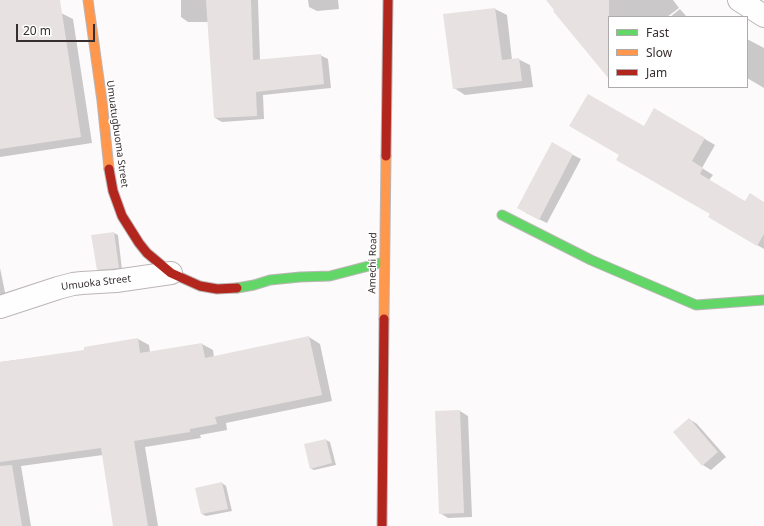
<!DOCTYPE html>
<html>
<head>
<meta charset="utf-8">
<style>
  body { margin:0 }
  #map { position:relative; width:764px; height:526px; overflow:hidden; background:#fdfafb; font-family:"Noto Sans",sans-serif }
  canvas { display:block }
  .legend { position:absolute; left:608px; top:16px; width:140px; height:72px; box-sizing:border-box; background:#fff; border:1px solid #afabac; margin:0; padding:5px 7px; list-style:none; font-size:12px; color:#372e2f }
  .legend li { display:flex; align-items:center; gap:8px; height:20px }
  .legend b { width:20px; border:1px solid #afabac }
  .scale { position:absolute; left:16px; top:24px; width:79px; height:18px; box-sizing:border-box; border:2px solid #372e2f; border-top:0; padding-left:5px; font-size:12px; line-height:14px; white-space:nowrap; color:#372e2f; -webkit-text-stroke:3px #fff; paint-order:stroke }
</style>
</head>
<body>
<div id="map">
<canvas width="764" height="526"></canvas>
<ul class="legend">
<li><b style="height:5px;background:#63d668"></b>Fast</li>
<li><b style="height:5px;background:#ff974d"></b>Slow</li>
<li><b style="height:5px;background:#b3261e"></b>Jam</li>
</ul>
<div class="scale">20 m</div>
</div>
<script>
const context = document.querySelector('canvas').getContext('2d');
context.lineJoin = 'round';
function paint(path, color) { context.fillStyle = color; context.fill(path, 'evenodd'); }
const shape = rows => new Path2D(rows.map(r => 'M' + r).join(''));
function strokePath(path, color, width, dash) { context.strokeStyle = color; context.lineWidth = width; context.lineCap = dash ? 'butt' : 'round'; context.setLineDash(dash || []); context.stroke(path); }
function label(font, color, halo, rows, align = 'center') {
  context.font = font + ' "Noto Sans",sans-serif'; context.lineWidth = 3; context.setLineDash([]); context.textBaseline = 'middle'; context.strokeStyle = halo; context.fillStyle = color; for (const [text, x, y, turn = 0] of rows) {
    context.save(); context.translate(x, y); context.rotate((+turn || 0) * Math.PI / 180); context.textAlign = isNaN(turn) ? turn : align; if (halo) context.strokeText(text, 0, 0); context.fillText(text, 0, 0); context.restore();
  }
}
paint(shape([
  [0,0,27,0,61,13,73,19,92,143,0,157],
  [181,0,258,0,260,60,320,55,328,59,331,88,263,95,264,119,222,122,215,118,208,22,188,22,181,17],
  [308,0,338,0,339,9,317,11,309,7],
  [547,0,673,0,679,8,667,17,609,17,609,73],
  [495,9,507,15,512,60,518,59,530,65,533,87,465,95,454,88,445,15],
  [680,9,686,16,670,17],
  [747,39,764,48,764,88,747,78],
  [654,109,715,145,702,168,713,175,709,180,745,202,764,203,764,249,709,217,711,214,644,127],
  [552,144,581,159,547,223,526,213],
  [114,233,118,235,122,270,101,271,97,269],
  [0,268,7,302,0,306],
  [309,337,320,344,332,401,226,423,227,430,200,435,201,438,145,447,158,526,114,526,103,455,21,466,31,526,0,526,0,362,86,351,138,339,149,345,150,352,202,344,213,350,214,357],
  [460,411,468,416,472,517,448,518,440,513],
  [689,419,697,424,726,457,711,470,703,465],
  [326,440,330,442,336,465,314,470,310,468],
  [222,483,226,486,232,511,206,516,202,514]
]), '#0003');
paint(shape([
  [0,0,60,0,81,137,0,149],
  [206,0,251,0,253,60,321,54,324,84,256,92,257,116,214,118],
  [546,0,609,0,609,79,553,11,554,10],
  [495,8,502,60,519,58,522,81,453,89,443,14],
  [588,94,644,126,654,108,705,138,692,161,703,168,700,174,745,201,750,193,764,202,764,234,757,246,708,217,710,214,616,160,619,155,569,126],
  [552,142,573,154,539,220,517,208],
  [114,232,119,268,97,270,91,235],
  [309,336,322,395,215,417,217,424,190,429,190,432,134,441,148,526,113,526,101,448,0,462,0,362,84,350,84,347,138,338,140,353,202,343,205,358],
  [460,410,464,513,439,514,435,411],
  [689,418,718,452,702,466,673,432],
  [326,439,332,463,310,469,304,444],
  [12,465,22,526,0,526,0,466],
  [222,482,228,509,201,514,195,488]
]), '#e7e1e2');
const street = shape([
  [739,0,764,16],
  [0,307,58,288,73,284,82,283,116,281,171,273]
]);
const fast = shape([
  [502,215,591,260,696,305,764,300],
  [237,288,254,285,270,280,300,277,330,276,384,262]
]);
const slow = shape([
  [88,0,102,101,109,169],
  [384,319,386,156]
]);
const jam = shape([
  [386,156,388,0],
  [109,169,113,191,122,216,139,243,147,253,171,273,200,286,217,289,237,288],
  [382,526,384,319]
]);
strokePath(street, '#bcb6b7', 24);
strokePath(fast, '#bcb6b7', 11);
strokePath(slow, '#bcb6b7', 11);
strokePath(jam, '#bcb6b7', 11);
strokePath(street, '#fffefe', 22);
strokePath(fast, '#63d668', 9);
strokePath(slow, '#ff974d', 9);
strokePath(jam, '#b3261e', 9);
label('10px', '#372e2f', '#fff', [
  ["Umuatugbuoma Street",117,134,82],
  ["Amechi Road",373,263,-89],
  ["Umuoka Street",96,283,-7]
]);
</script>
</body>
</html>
